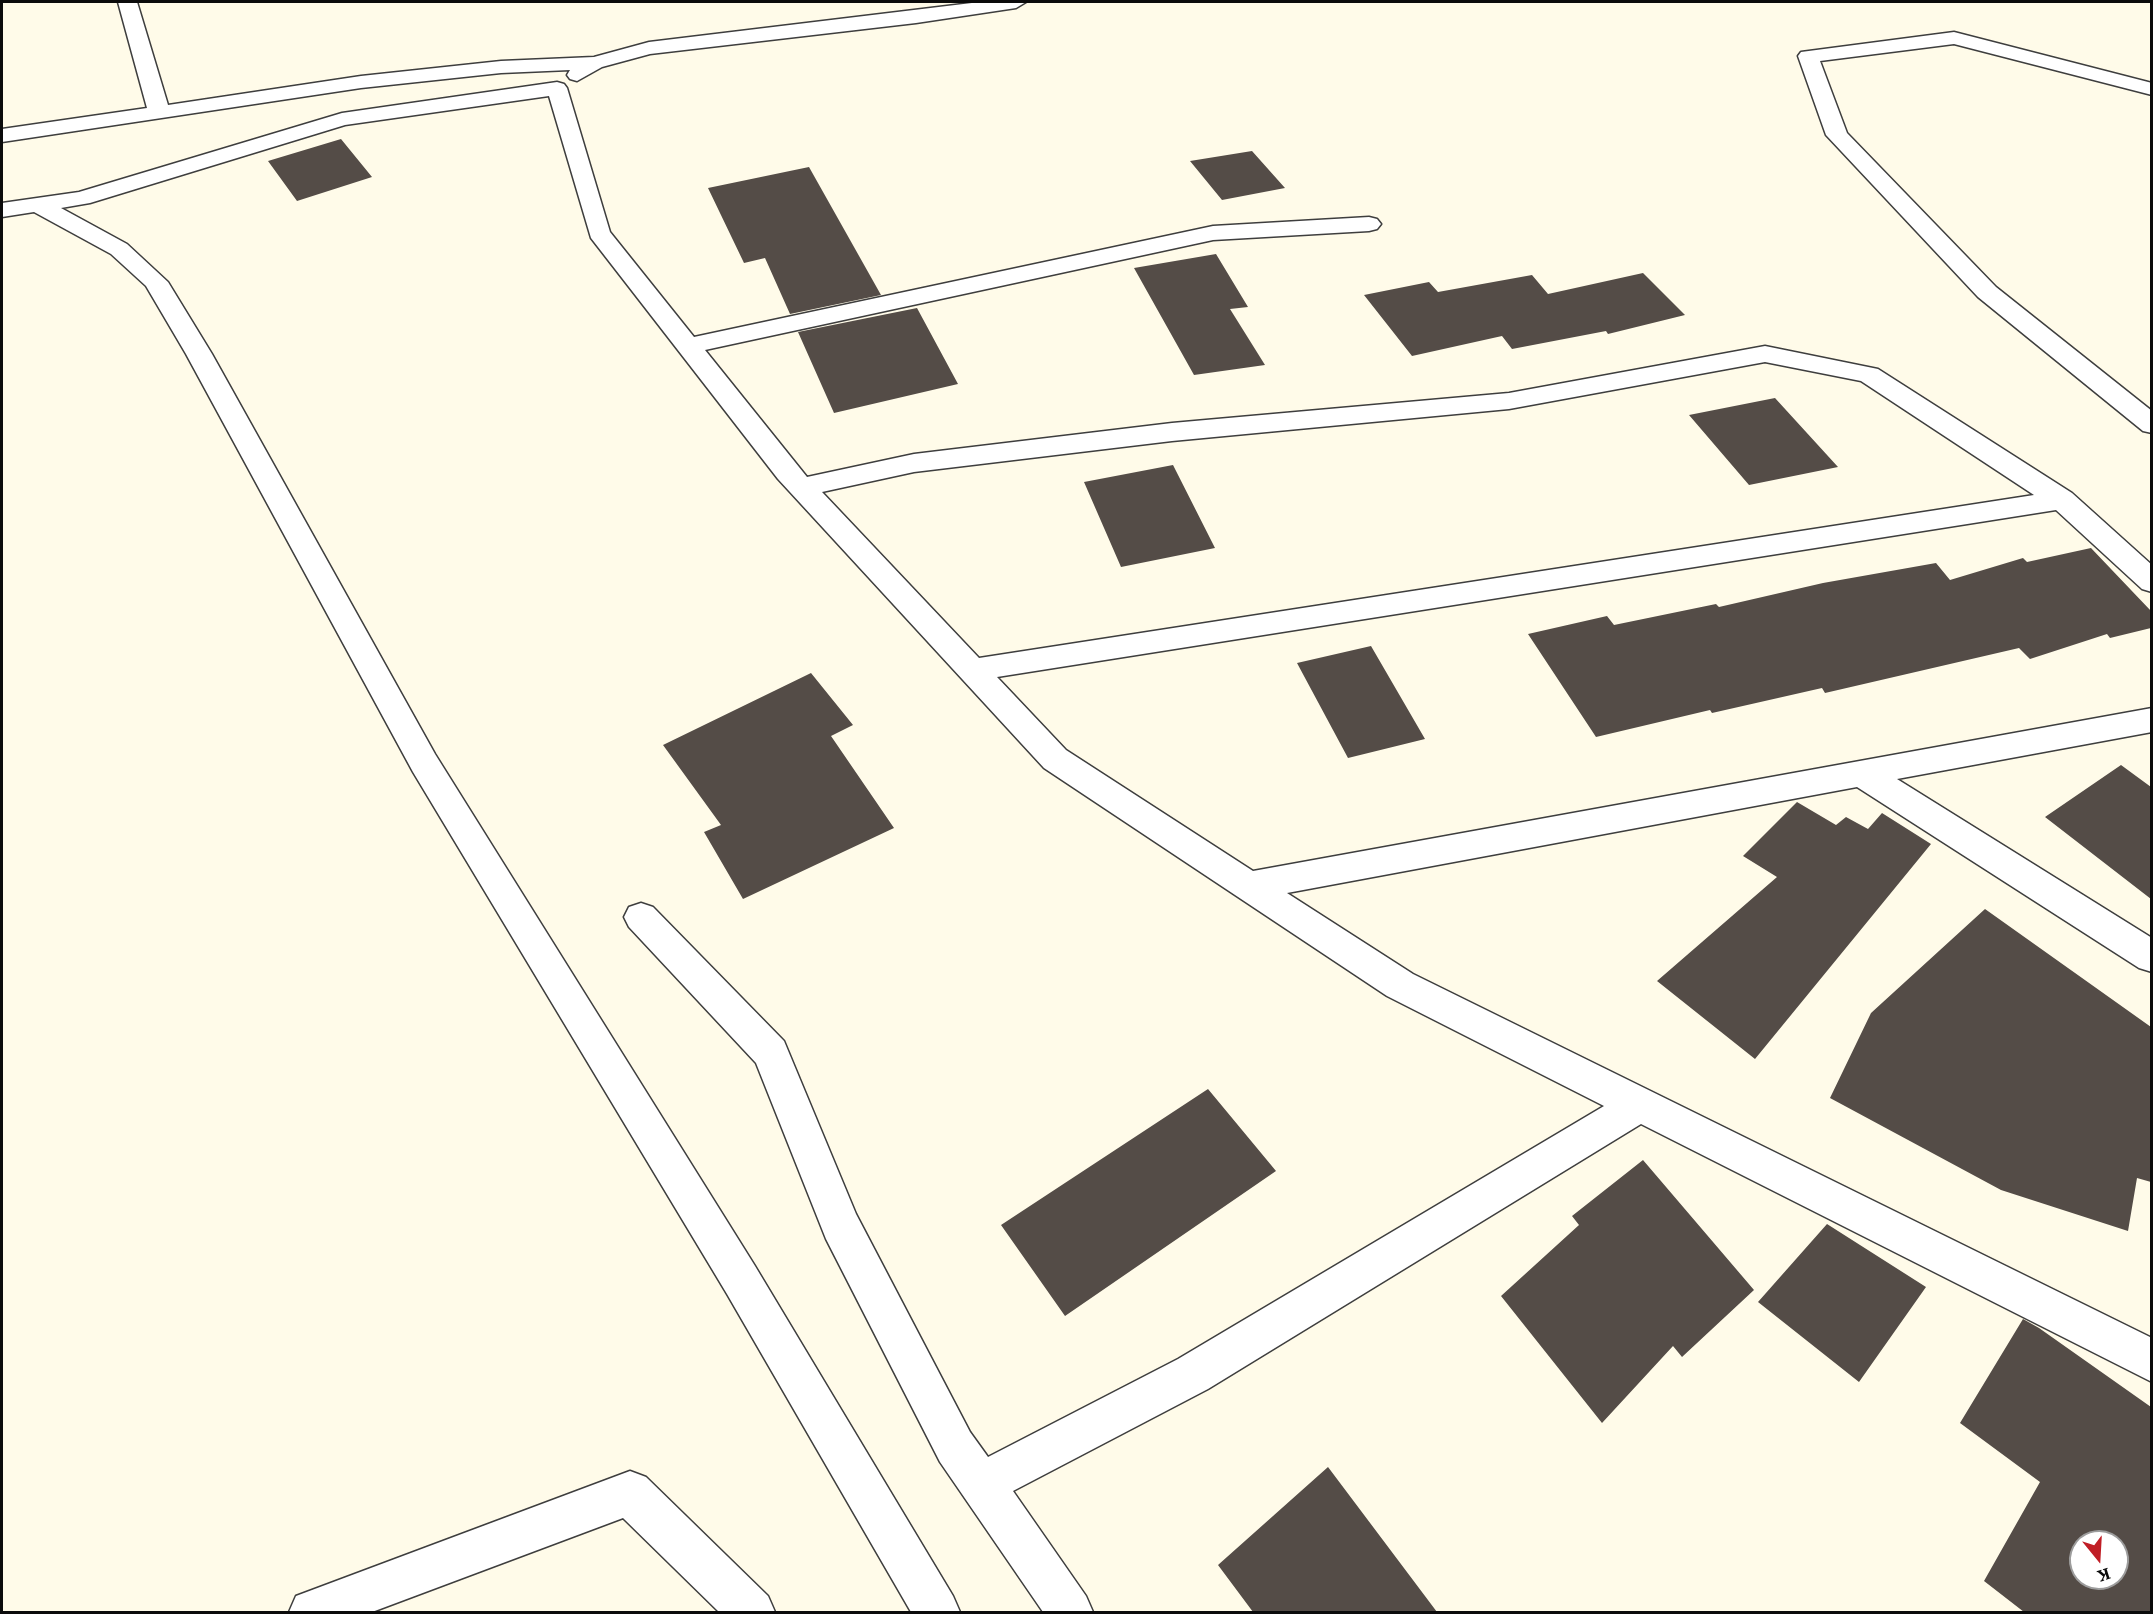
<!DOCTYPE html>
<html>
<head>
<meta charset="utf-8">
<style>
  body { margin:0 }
  #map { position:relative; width:2153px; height:1614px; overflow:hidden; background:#fffbe9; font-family:"IBM Plex Serif",serif }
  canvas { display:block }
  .frame { position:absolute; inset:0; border:3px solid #0b0b0b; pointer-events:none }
  .north { position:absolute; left:2069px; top:1530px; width:60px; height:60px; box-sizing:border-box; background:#fff; border:2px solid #9d9d9d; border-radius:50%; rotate:162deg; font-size:16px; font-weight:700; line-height:24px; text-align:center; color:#0b0b0b }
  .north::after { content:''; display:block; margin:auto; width:21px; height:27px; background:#c01e26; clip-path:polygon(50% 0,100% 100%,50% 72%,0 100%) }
</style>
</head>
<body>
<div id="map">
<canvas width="2153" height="1614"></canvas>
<div class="frame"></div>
<div class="north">K</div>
</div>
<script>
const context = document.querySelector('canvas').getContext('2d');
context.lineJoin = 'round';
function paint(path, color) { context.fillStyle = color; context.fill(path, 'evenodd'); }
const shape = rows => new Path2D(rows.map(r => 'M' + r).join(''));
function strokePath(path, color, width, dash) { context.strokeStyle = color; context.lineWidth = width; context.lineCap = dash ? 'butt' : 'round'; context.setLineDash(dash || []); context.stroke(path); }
paint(shape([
  [341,139,372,177,297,201,268,161],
  [1252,151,1285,188,1222,200,1190,161],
  [809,167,881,295,790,314,765,258,744,263,708,188],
  [1216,254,1248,307,1230,309,1265,365,1194,375,1134,268],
  [1643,273,1685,315,1608,334,1606,331,1512,349,1502,336,1412,356,1364,295,1429,282,1438,292,1532,275,1548,294],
  [917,308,958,384,834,413,798,332],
  [1775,398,1838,467,1749,485,1689,415],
  [1173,465,1215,548,1121,567,1084,482],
  [2091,548,2151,611,2151,628,2110,638,2107,634,2030,659,2019,648,1825,693,1822,688,1712,713,1710,710,1596,737,1528,634,1607,616,1614,625,1716,604,1719,607,1823,583,1936,563,1950,580,2023,558,2027,562],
  [1371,646,1425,739,1348,758,1297,663],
  [811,673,853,725,831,736,894,828,743,899,704,832,721,825,663,745],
  [2121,765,2151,787,2151,899,2045,817],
  [1797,802,1836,825,1846,817,1868,829,1882,813,1931,844,1755,1059,1657,981,1777,877,1743,856],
  [1985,909,2151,1027,2151,1182,2137,1178,2128,1231,2001,1190,1830,1098,1871,1013],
  [1208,1089,1276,1171,1065,1316,1001,1225],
  [1643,1160,1754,1290,1682,1357,1673,1346,1602,1423,1501,1296,1579,1225,1572,1216],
  [1827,1224,1926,1287,1859,1382,1758,1302],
  [2023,1319,2039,1328,2151,1407,2151,1612,2024,1612,1984,1581,2040,1482,1960,1423],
  [2081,1542,2117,1542,2117,1578,2081,1578],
  [1328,1467,1437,1612,1253,1612,1218,1565]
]), '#544c47');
const minor = shape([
  [118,2,137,2,168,105,361,76,501,61,594,57,649,42,980,2,1026,2,1016,8,916,23,650,54,602,67,577,81,570,79,567,75,570,70,501,73,361,88,2,142,2,129,147,108,118,2],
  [1954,32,2152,83,2152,95,1954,44,1820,61,1847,133,1996,287,2152,411,2152,433,2143,431,1978,297,1826,135,1798,56,1801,52,1954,32],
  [557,82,564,84,567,88,610,232,694,337,1213,226,1369,217,1377,219,1381,224,1377,229,1369,231,1213,240,705,350,807,477,914,454,1172,423,1509,393,1765,346,1878,369,2072,493,2152,565,2152,592,2142,589,2056,510,997,677,1066,750,1253,871,2152,708,2152,732,1897,779,2152,938,2152,972,2139,968,1857,787,1287,893,1413,974,2152,1338,2152,1382,1641,1124,1208,1389,1013,1491,1086,1596,1093,1612,1043,1612,940,1462,826,1239,756,1063,629,927,624,917,629,907,641,903,653,907,784,1041,856,1214,970,1432,988,1457,1178,1359,1604,1106,1387,996,1044,768,778,479,591,238,549,96,345,125,90,203,61,208,127,244,168,282,212,354,435,754,755,1266,953,1596,960,1612,911,1612,727,1294,413,772,186,354,146,286,111,254,34,212,2,217,2,203,79,192,342,113,557,82],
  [1765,362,1861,381,2034,495,979,658,822,492,914,472,1172,441,1509,409,1765,362],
  [630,1471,646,1477,768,1596,775,1612,719,1612,623,1518,372,1612,289,1612,296,1596,630,1471]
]);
strokePath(minor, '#3e3e3e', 3);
paint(minor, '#fff');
</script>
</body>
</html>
